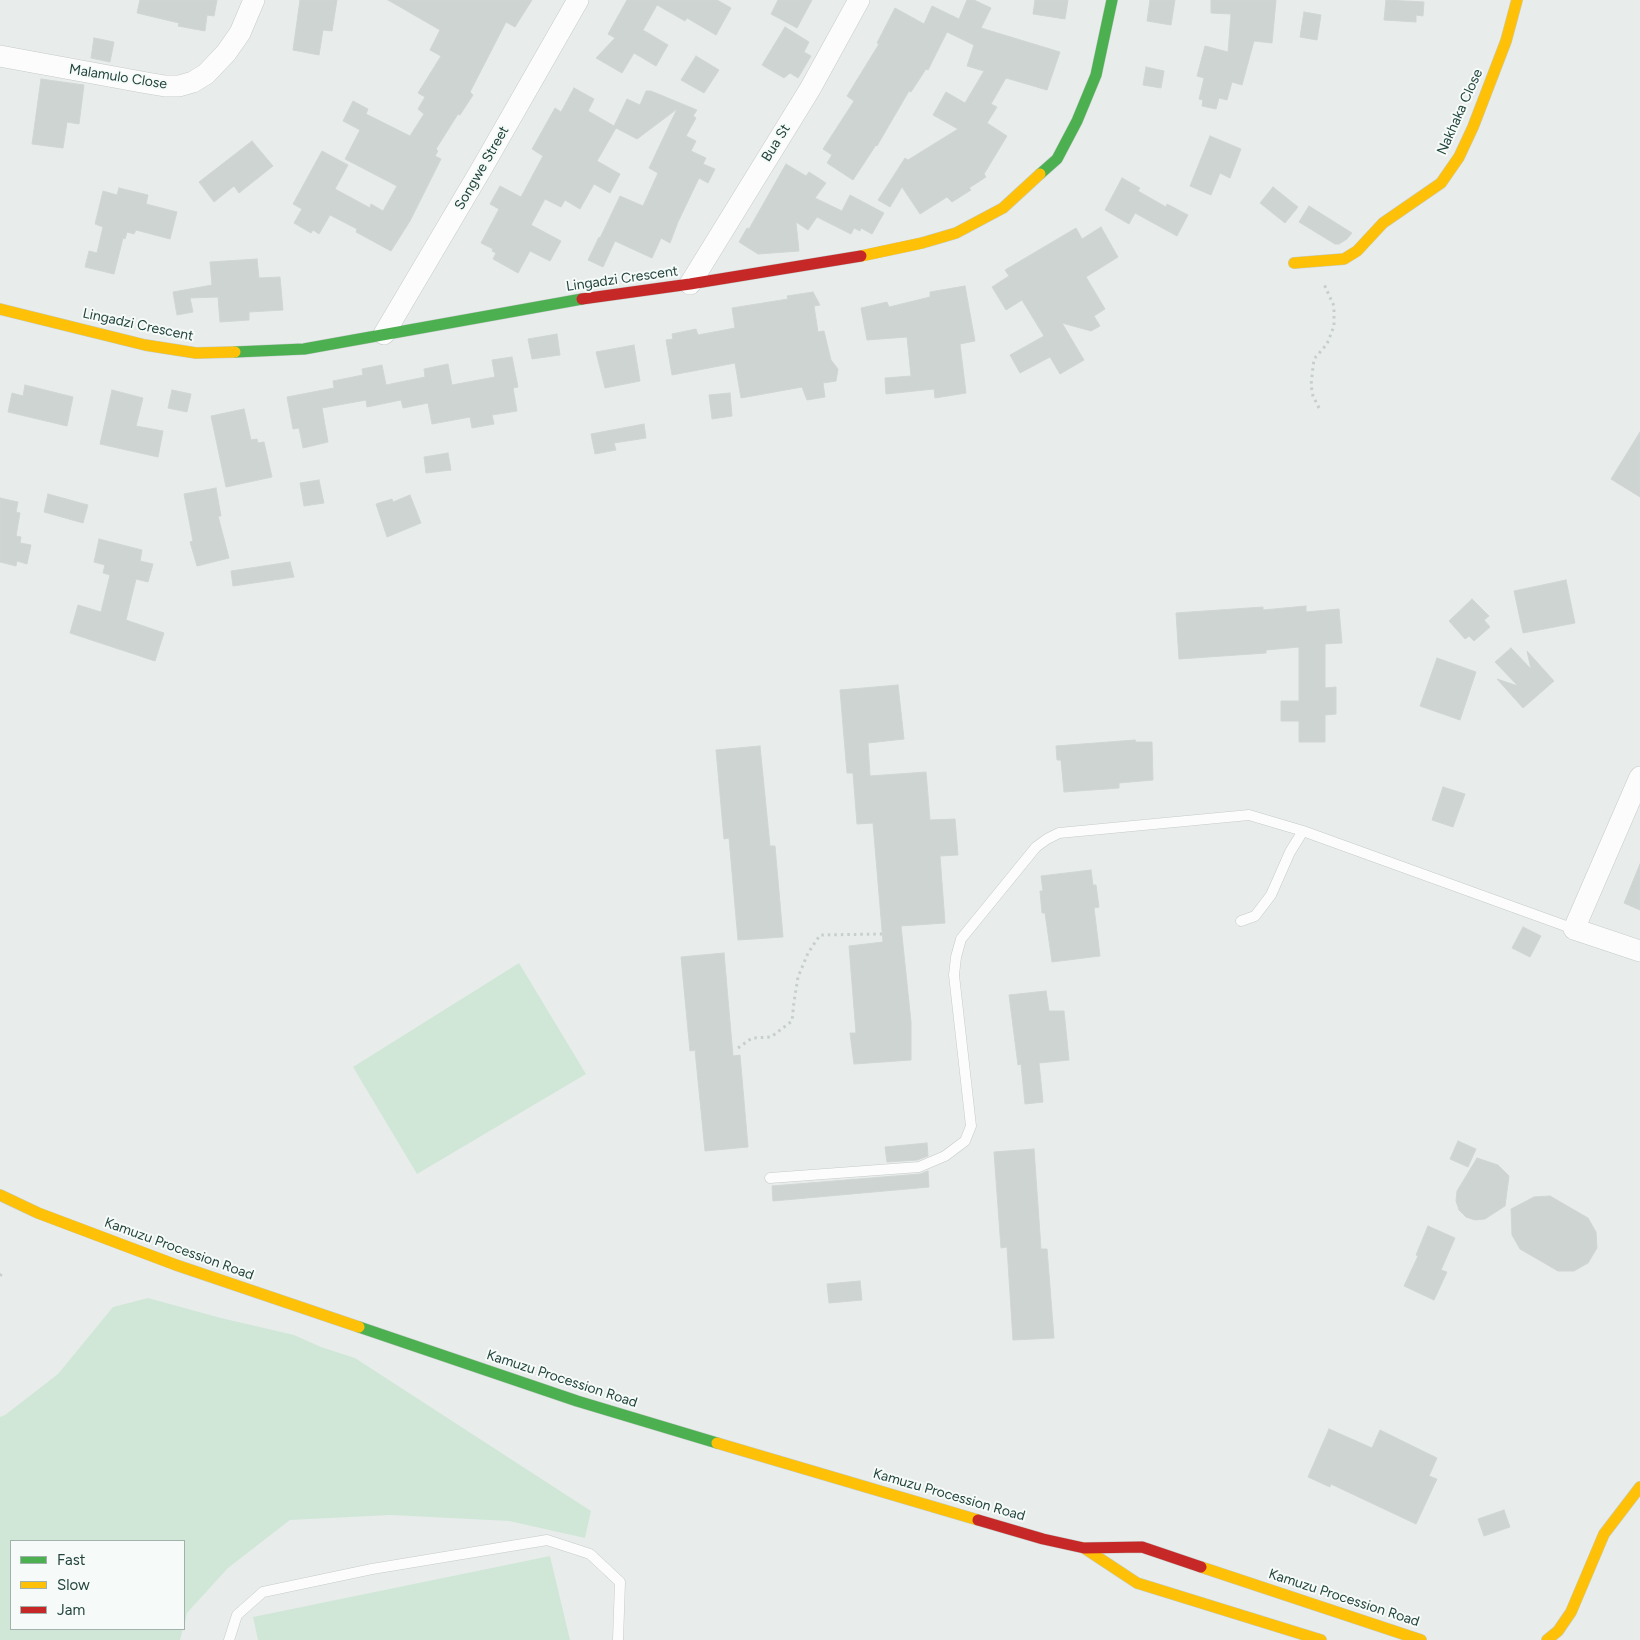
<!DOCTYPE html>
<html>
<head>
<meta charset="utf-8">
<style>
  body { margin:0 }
  #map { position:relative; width:1640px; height:1640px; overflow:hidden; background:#e8edeb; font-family:Figtree,sans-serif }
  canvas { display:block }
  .legend { position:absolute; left:10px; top:1540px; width:175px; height:90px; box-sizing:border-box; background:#f6fbf9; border:1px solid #a1b2ad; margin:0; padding:6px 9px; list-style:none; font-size:15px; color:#22443c }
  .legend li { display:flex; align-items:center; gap:10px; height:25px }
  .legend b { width:25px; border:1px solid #a1b2ad }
</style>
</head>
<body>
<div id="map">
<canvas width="1640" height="1640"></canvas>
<ul class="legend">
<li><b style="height:6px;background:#4caf50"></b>Fast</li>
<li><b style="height:6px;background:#ffc107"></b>Slow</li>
<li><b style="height:6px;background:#c62828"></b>Jam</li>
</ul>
</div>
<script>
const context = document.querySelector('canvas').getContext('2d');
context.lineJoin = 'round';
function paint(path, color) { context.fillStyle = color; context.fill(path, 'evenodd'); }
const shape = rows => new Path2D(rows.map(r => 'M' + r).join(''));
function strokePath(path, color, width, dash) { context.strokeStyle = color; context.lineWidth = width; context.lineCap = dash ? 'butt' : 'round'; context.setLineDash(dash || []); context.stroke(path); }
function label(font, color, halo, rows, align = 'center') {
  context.font = font + ' Figtree,sans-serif'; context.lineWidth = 4; context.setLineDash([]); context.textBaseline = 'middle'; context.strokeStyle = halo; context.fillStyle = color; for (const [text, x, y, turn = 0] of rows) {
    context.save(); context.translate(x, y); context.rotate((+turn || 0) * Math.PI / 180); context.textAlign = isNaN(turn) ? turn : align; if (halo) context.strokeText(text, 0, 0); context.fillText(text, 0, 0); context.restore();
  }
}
paint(shape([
  [519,963,586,1074,417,1174,353,1067],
  [148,1298,221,1318,294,1335,321,1347,355,1358,591,1511,585,1538,509,1521,391,1515,290,1520,228,1568,187,1613,184,1627,184,1541,11,1541,11,1629,183,1629,180,1640,0,1640,0,1417,5,1415,58,1374,113,1307],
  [550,1556,570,1640,258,1640,253,1617]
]), '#d0e7d8');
const building = shape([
  [140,0,217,0,214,16,207,15,205,31,178,26,179,23,137,13,140,0],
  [300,0,337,0,332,31,323,30,319,55,293,50,300,0],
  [388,0,532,0,515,27,506,22,470,92,473,95,460,115,458,114,436,149,438,151,435,156,441,159,410,221,391,251,356,232,357,229,330,215,319,234,313,230,311,233,294,223,302,209,293,204,322,151,348,165,335,189,370,208,371,204,383,211,397,186,345,159,360,130,343,121,353,101,368,109,366,114,410,136,424,114,418,109,425,97,418,93,441,56,430,50,440,30,388,0],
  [627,0,717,0,731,8,716,35,687,18,685,21,657,5,643,30,668,45,656,66,634,53,622,73,596,58,615,38,608,34,627,0],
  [778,0,812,0,797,28,771,14,778,0],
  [967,0,974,0,991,8,981,28,1060,52,1047,90,1006,78,991,104,997,107,987,123,1007,136,984,174,986,177,969,188,971,190,952,202,947,197,920,214,902,187,890,207,878,200,905,158,908,160,958,129,933,115,946,92,965,103,984,71,967,66,974,45,947,32,928,70,926,69,911,92,909,91,881,139,877,146,876,145,853,180,827,163,832,155,823,149,854,101,847,96,879,44,877,43,895,8,924,24,932,6,959,19,967,0],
  [1035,0,1068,0,1065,19,1033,14,1035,0],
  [1150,0,1175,0,1171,25,1147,21,1150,0],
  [1211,0,1276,0,1272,43,1254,41,1242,85,1232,82,1227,100,1219,98,1216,109,1202,106,1203,100,1199,99,1204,78,1197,76,1205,46,1228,52,1231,14,1211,13,1211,0],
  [1386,0,1424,2,1423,16,1416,15,1416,22,1384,20,1386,0],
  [1304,12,1321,15,1317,40,1300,37,1304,12],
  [785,27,809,42,804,52,811,56,798,78,790,73,784,78,762,65,785,27],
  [94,38,114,42,110,62,91,58,94,38],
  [696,56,719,70,704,93,681,80,696,56],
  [1146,67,1164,71,1161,88,1143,85,1146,67],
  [41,79,84,85,79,124,67,122,63,148,32,144,41,79],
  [574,88,594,99,588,111,614,126,627,99,640,105,646,91,651,91,697,110,693,116,696,118,686,136,696,141,691,151,706,158,703,164,715,169,708,183,699,178,678,222,670,243,661,238,652,258,615,241,603,267,588,260,599,237,600,238,620,196,643,206,658,173,649,168,677,109,637,139,616,128,597,161,620,174,610,193,594,184,580,209,565,200,561,207,545,199,531,225,561,241,550,261,530,251,518,273,493,259,496,253,492,251,493,249,481,243,499,209,490,204,500,186,521,197,543,156,532,149,555,108,561,112,574,88],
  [1210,136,1241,149,1230,178,1220,173,1211,195,1190,186,1210,136],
  [252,141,273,166,239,193,234,186,214,202,199,182,252,141],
  [786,164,806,176,809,172,826,183,815,198,842,211,850,195,884,213,872,234,861,228,860,231,854,228,851,234,817,217,808,230,796,222,799,251,758,254,739,242,747,228,749,229,786,164],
  [1122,178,1140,188,1138,191,1166,207,1167,204,1188,215,1177,236,1135,213,1129,224,1105,210,1122,178],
  [1273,187,1298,207,1285,223,1260,203,1273,187],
  [119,188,148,195,146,204,177,212,170,239,136,230,134,234,127,232,125,239,123,238,114,274,85,267,89,251,97,253,103,227,95,224,103,191,117,195,119,188],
  [1309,206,1352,233,1347,239,1339,244,1335,244,1299,222,1309,206],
  [1101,227,1118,257,1086,277,1105,309,1094,316,1100,326,1091,331,1062,323,1084,360,1060,374,1050,357,1020,373,1010,355,1044,336,1022,300,1006,310,992,287,1009,276,1005,270,1076,228,1082,239,1101,227],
  [257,259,259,278,280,277,283,310,249,312,249,320,220,322,218,297,190,298,193,312,177,315,173,292,212,285,210,262,257,259],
  [965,286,975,341,960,344,966,393,935,398,934,389,886,394,885,378,911,376,907,337,867,340,861,308,887,302,889,307,930,297,930,292,965,286],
  [813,292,820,305,814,306,818,332,824,331,831,360,838,369,836,381,823,383,825,397,807,400,802,387,741,398,735,363,672,375,666,340,673,339,672,334,696,329,698,335,735,328,732,308,788,299,787,296,813,292],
  [557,334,560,355,532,359,528,339,557,334],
  [634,345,640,381,605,388,596,352,634,345],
  [512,357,518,387,513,388,517,411,492,415,494,424,472,428,470,417,432,424,428,403,403,408,401,400,367,407,366,400,322,408,328,442,303,448,299,428,293,429,287,397,334,388,333,381,363,375,362,369,382,365,386,385,425,377,424,369,448,364,452,385,495,377,492,360,512,357],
  [25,385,73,397,67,426,8,412,12,393,23,396,25,385],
  [112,390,143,398,136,426,163,431,158,457,100,444,112,390],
  [172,390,191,394,187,412,168,408,172,390],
  [730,393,732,416,712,419,709,395,730,393],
  [244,409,251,440,257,439,258,443,264,442,272,477,226,487,211,416,244,409],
  [644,424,646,438,614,443,616,450,595,454,591,434,644,424],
  [1640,432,1640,497,1611,479,1640,432],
  [448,453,451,470,426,473,424,457,448,453],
  [319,480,324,503,304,506,300,483,319,480],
  [216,488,221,516,218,516,229,558,197,566,190,542,193,541,184,494,216,488],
  [48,494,88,505,83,523,44,512,48,494],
  [410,495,421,523,387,537,376,504,392,499,393,502,410,495],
  [0,498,18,502,16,512,20,513,16,536,21,537,20,543,31,545,27,564,17,561,16,566,0,562,0,498],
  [99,539,142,550,140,561,153,564,148,582,136,579,126,620,164,633,155,661,70,633,78,605,101,612,110,575,103,573,105,565,94,562,99,539],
  [290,562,294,577,233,586,231,571,290,562],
  [1566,580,1575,623,1523,633,1514,591,1566,580],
  [1472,599,1489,616,1484,620,1490,627,1474,641,1469,636,1465,639,1449,621,1472,599],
  [1306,606,1306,612,1339,609,1342,643,1325,644,1325,688,1336,687,1336,714,1325,715,1325,742,1299,742,1299,721,1281,721,1281,701,1299,701,1299,647,1266,650,1266,653,1179,659,1176,613,1263,607,1263,610,1306,606],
  [1511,648,1531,669,1527,651,1554,681,1523,708,1497,679,1518,686,1495,662,1511,648],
  [1437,658,1476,672,1460,720,1420,706,1437,658],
  [898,685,904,739,868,743,870,776,926,772,930,820,955,819,958,855,940,856,945,923,901,926,911,1022,911,1060,854,1064,850,1033,856,1033,849,946,883,942,873,823,857,824,853,773,847,773,840,690,898,685],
  [1135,740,1136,742,1152,742,1153,780,1119,783,1119,788,1064,792,1061,760,1057,760,1056,746,1135,740],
  [760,746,770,846,775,846,783,937,738,940,729,838,724,839,716,750,760,746],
  [1443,787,1465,794,1453,827,1432,820,1443,787],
  [1640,864,1640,910,1624,903,1640,864],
  [1091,870,1093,885,1096,885,1099,907,1094,908,1100,956,1052,962,1045,913,1042,913,1040,891,1043,891,1041,876,1091,870],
  [1523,927,1541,936,1530,957,1512,948,1523,927],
  [724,953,733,1056,740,1055,748,1147,705,1151,695,1050,690,1051,681,957,724,953],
  [1046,991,1049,1011,1064,1011,1069,1060,1039,1063,1043,1102,1025,1104,1021,1064,1018,1065,1009,995,1046,991],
  [1458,1141,1476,1149,1468,1167,1450,1159,1458,1141],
  [927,1143,928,1156,917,1160,887,1162,885,1147,927,1143],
  [1034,1149,1041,1249,1047,1249,1054,1338,1013,1340,1007,1247,1001,1248,994,1152,1034,1149],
  [1477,1158,1498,1165,1509,1176,1505,1206,1485,1219,1475,1220,1466,1217,1459,1210,1456,1201,1457,1191,1477,1158],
  [928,1171,929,1187,773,1201,772,1186,920,1174,928,1171],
  [1550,1196,1588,1218,1596,1232,1597,1248,1588,1263,1574,1271,1558,1271,1520,1249,1512,1235,1511,1209,1534,1197,1550,1196],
  [1428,1226,1455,1238,1441,1270,1447,1272,1434,1300,1404,1286,1418,1256,1416,1255,1428,1226],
  [860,1281,862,1300,829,1303,827,1284,860,1281],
  [1329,1429,1372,1448,1380,1430,1437,1458,1429,1476,1437,1479,1416,1524,1331,1484,1330,1487,1308,1477,1329,1429],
  [1504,1510,1510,1527,1484,1536,1478,1519,1504,1510]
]);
paint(building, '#ced4d2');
strokePath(building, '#d0d6d4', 1);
const lane = shape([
  [1241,921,1255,916,1271,895,1290,852,1303,831],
  [770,1178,919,1167,945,1156,965,1141,971,1126,954,975,956,957,961,939,1036,847,1047,839,1059,833,1249,815,1303,831,1574,929],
  [229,1640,237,1615,263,1592,372,1569,547,1540,590,1554,620,1582,618,1640]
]);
const street = shape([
  [0,56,147,83,165,86,179,86,193,82,206,74,226,53,240,33,254,0],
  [690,284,810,89,859,0],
  [384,334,482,168,578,0],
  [1640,777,1574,929,1640,951]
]);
const fast = shape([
  [1040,174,1057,159,1077,121,1096,75,1112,0],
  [235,352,304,349,582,299],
  [359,1327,577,1401,717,1443]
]);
const slow = shape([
  [861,256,922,243,956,233,1003,208,1040,174],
  [1294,263,1344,259,1357,251,1383,223,1441,183,1459,157,1473,127,1506,41,1517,0],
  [0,309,145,345,196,353,235,352],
  [0,1195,38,1213,176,1265,359,1327],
  [717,1443,978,1520],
  [1084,1548,1137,1583,1321,1640],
  [1201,1567,1421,1640],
  [1547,1640,1558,1631,1571,1612,1604,1534,1640,1487]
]);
const jam = shape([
  [582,299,690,284,861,256],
  [978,1520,1043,1539,1084,1548,1142,1547,1201,1567]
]);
strokePath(lane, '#c5cac8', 11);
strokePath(street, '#c5cac8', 22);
strokePath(fast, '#c3cbc8', 12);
strokePath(slow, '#c3cbc8', 12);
strokePath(jam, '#c3cbc8', 12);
strokePath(shape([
  [1319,408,1313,396,1311,385,1314,359,1327,344,1334,326,1334,306,1323,282],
  [738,1048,752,1038,771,1037,792,1021,794,1002,798,977,808,953,820,935,882,934],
  [0,1276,2,1273]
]), '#c6cfcd', 3, [2.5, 4]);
strokePath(lane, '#fcfcfc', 10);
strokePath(street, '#fcfcfc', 21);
strokePath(fast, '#4caf50', 11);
strokePath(slow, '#ffc107', 11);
strokePath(jam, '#c62828', 11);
label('14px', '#22443c', '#f6fbf9', [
  ["Malamulo Close",118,77,9],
  ["Nakhaka Close",1460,112,-66],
  ["Bua St",776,143,-58],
  ["Songwe Street",482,168,-60],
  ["Lingadzi Crescent",622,279,-8],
  ["Lingadzi Crescent",138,325,12],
  ["Kamuzu Procession Road",179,1249,20],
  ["Kamuzu Procession Road",562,1379,18],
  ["Kamuzu Procession Road",949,1495,16],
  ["Kamuzu Procession Road",1344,1598,18]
]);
</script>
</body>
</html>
